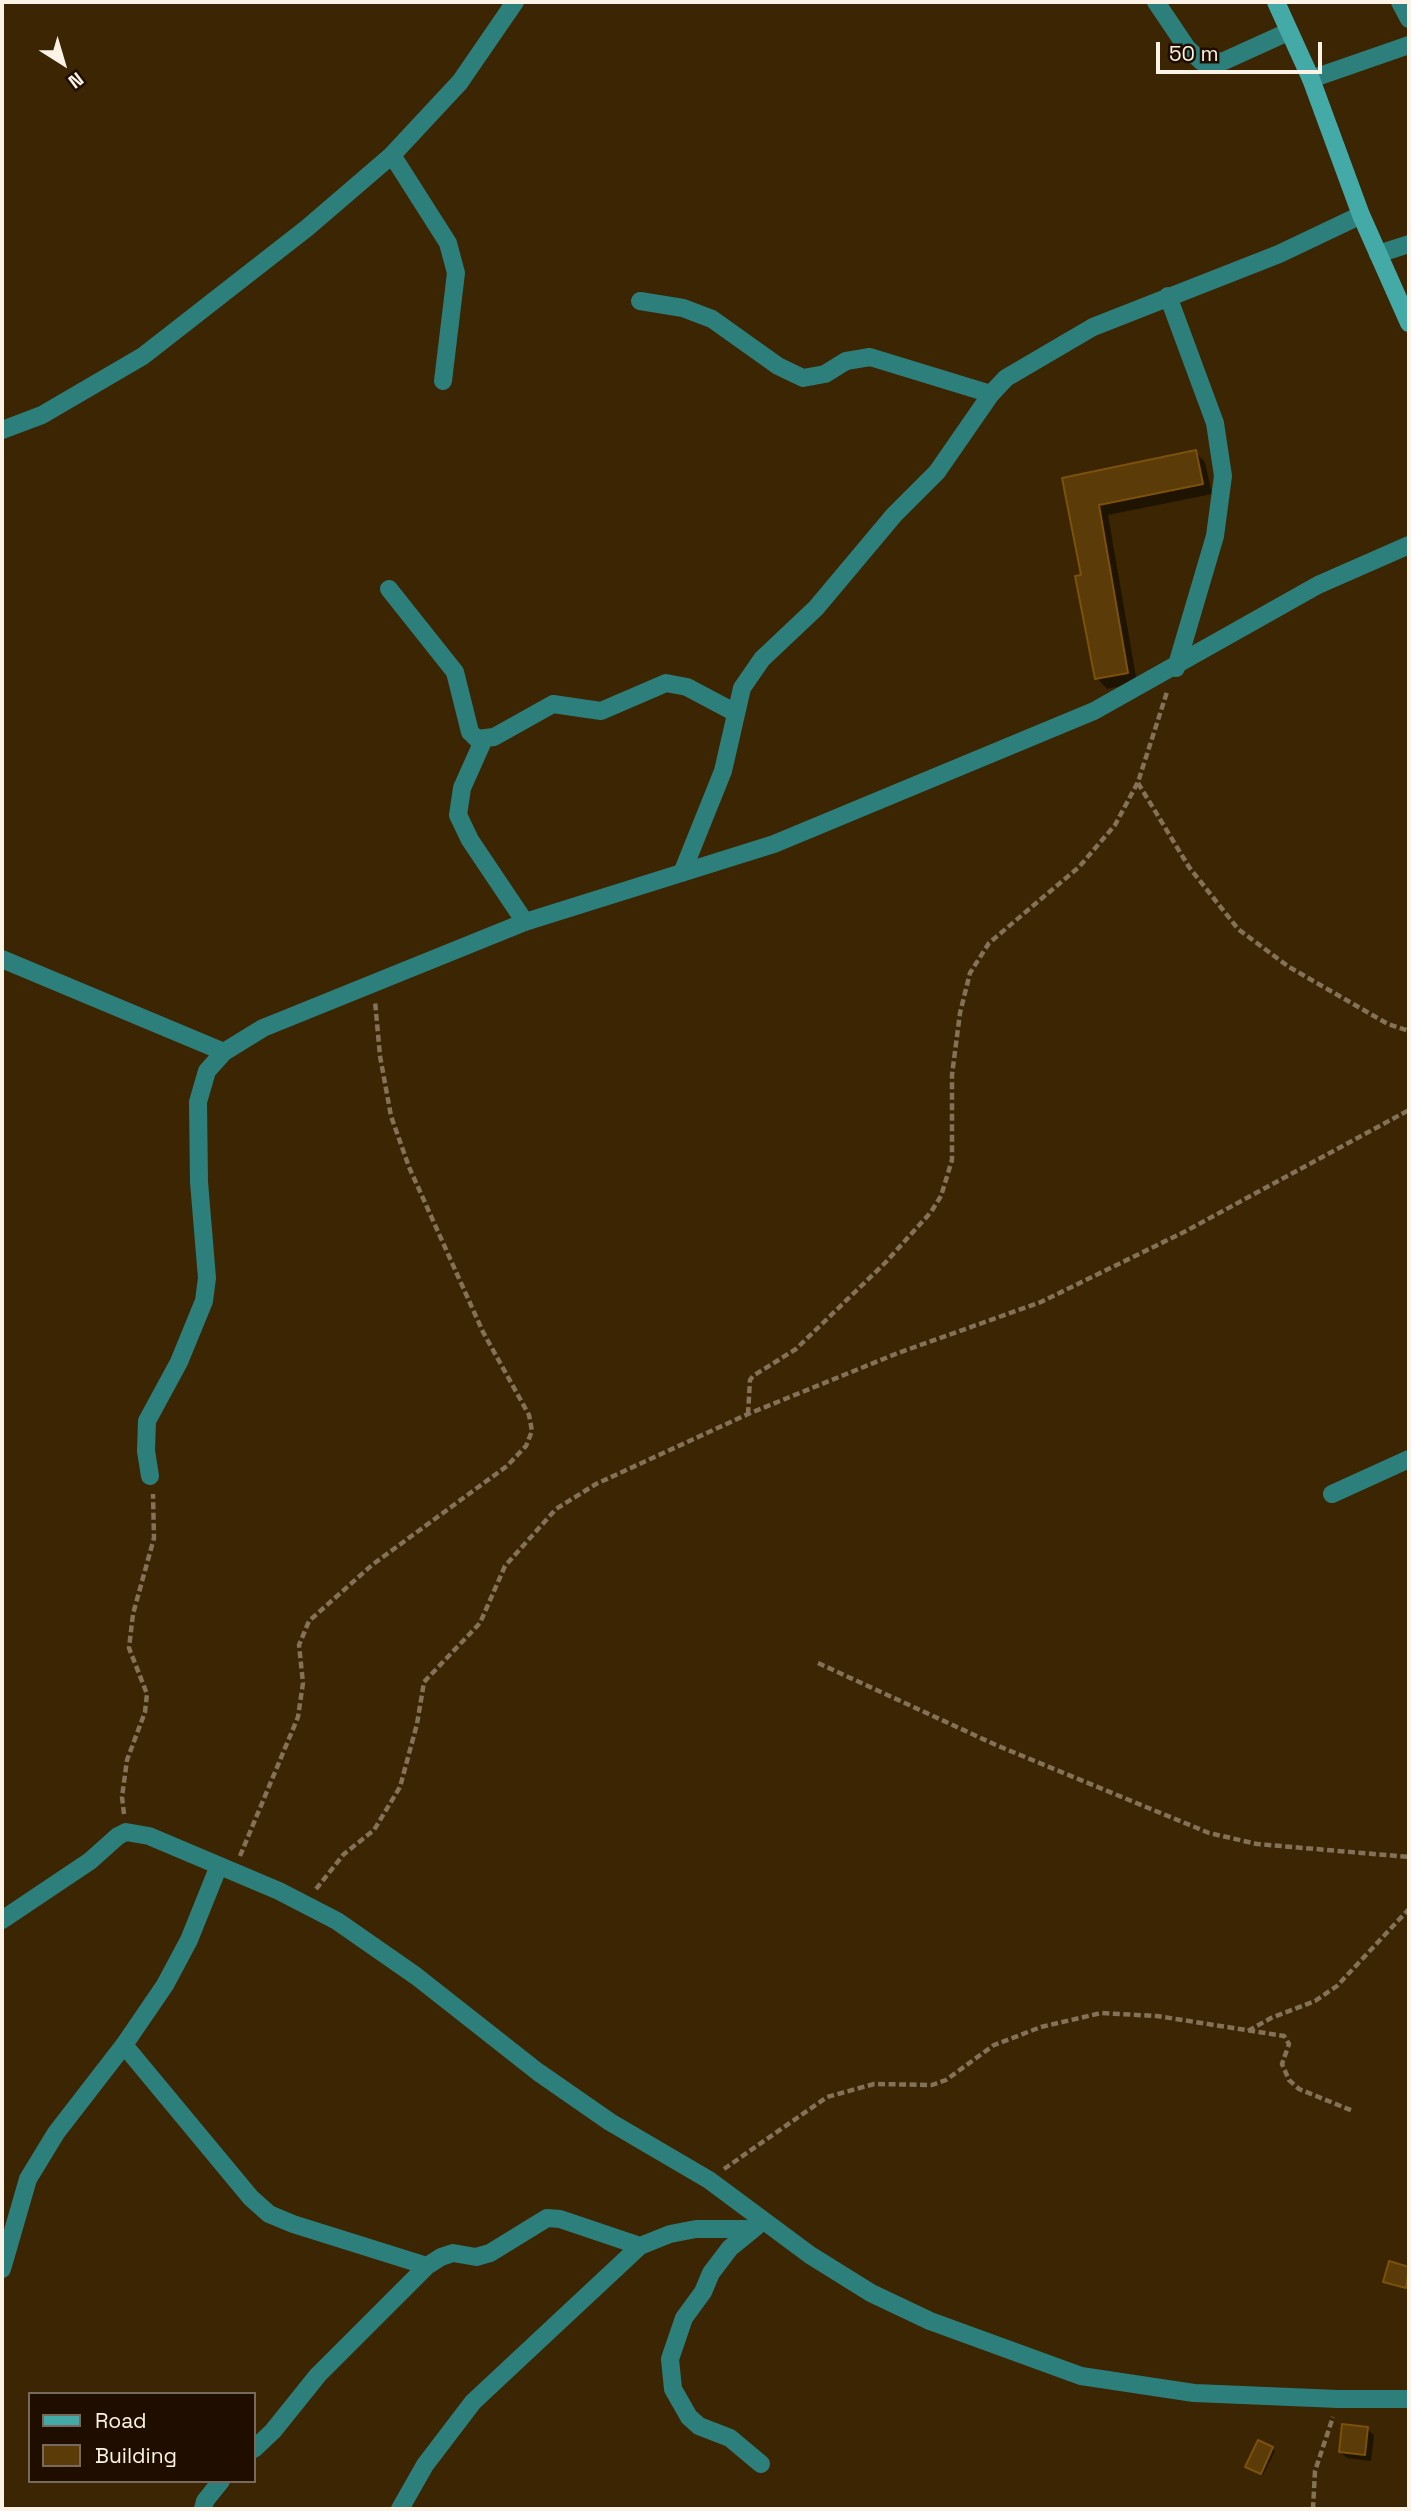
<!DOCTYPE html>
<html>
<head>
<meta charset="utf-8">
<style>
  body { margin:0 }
  #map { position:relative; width:1411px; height:2511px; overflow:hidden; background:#3b2503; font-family:"Space Grotesk",sans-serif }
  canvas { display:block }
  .frame { position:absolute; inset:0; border:4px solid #fcf2e6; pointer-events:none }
  .legend { position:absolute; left:28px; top:2392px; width:228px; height:91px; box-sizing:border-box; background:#1f0e00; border:2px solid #77695c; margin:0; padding:9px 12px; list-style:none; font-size:21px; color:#fcf2e6 }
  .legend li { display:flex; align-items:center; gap:14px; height:35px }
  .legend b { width:35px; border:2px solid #77695c }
  .north { position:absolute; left:28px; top:28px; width:70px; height:70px; -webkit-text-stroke:5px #1f0e00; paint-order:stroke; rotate:143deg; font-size:19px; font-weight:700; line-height:28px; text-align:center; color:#fcf2e6 }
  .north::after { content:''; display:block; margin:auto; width:24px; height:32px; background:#fcf2e6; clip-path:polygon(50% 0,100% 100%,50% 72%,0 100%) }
  .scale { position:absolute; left:1156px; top:42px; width:166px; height:32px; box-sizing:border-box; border:4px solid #fcf2e6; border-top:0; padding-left:9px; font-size:21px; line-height:24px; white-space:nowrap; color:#fcf2e6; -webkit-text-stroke:5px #1f0e00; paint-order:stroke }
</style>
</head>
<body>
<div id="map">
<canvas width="1411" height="2511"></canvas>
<div class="frame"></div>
<ul class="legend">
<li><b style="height:9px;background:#44aaa7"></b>Road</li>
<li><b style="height:19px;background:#5b3b08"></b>Building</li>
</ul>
<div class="north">N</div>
<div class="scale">50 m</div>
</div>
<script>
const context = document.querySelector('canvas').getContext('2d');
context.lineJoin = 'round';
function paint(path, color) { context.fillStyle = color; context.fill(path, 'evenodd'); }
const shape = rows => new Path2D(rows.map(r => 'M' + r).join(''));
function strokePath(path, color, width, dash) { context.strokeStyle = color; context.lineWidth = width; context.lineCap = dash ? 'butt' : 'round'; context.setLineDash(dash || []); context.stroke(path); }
paint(shape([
  [1195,452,1205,462,1212,494,1108,515,1137,683,1107,689,1097,678,1083,576,1064,479],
  [1390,2263,1409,2269,1409,2290,1385,2281],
  [1367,2429,1374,2435,1371,2461,1347,2458,1340,2452],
  [1272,2448,1275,2451,1263,2475,1247,2467]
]), '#0007');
const building = shape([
  [1196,450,1203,484,1099,505,1128,673,1095,679,1075,576,1081,575,1062,478,1196,450],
  [1389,2261,1409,2267,1406,2288,1383,2282,1389,2261],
  [1342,2424,1368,2427,1365,2455,1339,2452,1342,2424],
  [1258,2440,1273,2447,1261,2474,1245,2467,1258,2440]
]);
paint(building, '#5b3b08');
strokePath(building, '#7b510c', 2);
strokePath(shape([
  [1138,783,1189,867,1238,929,1289,967,1388,1024,1409,1031],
  [748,1414,750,1380,753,1376,796,1349,885,1263,931,1212,941,1196,952,1160,952,1075,960,1013,970,973,989,943,1079,867,1115,825,1138,782,1167,692],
  [818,1663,996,1745,1209,1833,1257,1844,1409,1857],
  [124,1814,122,1797,127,1760,145,1712,147,1694,129,1648,133,1614,154,1538,153,1494],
  [240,1856,298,1717,303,1683,299,1645,309,1621,372,1565,507,1466,526,1446,532,1431,529,1415,483,1332,409,1167,391,1116,380,1056,375,1001],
  [316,1889,344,1854,374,1830,400,1787,417,1724,424,1682,480,1623,505,1566,556,1509,596,1484,748,1414,898,1353,1041,1302,1186,1231,1409,1110],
  [1248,2031,1271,2018,1315,2001,1337,1986,1409,1909],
  [724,2169,827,2097,874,2084,932,2085,946,2080,994,2045,1041,2027,1101,2013,1157,2016,1284,2036,1289,2044,1282,2064,1289,2080,1299,2089,1353,2111],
  [1313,2509,1315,2471,1333,2417]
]), '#837158', 4.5, [7, 3.5]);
strokePath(shape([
  [1156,2,1187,48,1202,62,1224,61,1288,32],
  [1400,2,1409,19],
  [1311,79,1409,45],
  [392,155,448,243,456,273,443,381],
  [1378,254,1409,244],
  [1168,296,1215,423,1223,476,1215,536,1176,668],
  [640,301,683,308,712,319,778,366,803,378,825,374,846,361,870,357,991,394],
  [2,430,42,415,143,356,307,228,392,155,460,82,515,2],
  [389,589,455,672,470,732,477,739,494,737,553,704,601,711,666,683,687,687,734,712],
  [483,741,462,788,458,815,470,840,525,922],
  [682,873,723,771,742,688,762,659,816,608,894,515,937,472,991,394,1006,378,1093,327,1279,254,1361,215],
  [2,959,224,1052],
  [150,1476,146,1451,147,1421,179,1362,204,1301,207,1278,199,1182,198,1102,207,1071,224,1052,263,1028,525,922,774,844,1094,711,1318,585,1409,545],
  [1332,1494,1409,1459],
  [2,1920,90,1861,118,1836,126,1832,149,1836,279,1891,337,1921,416,1976,538,2072,610,2122,709,2180,810,2255,871,2293,930,2321,1081,2376,1194,2393,1338,2399,1409,2399],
  [124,2045,251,2198,269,2214,293,2224,427,2266],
  [757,2226,730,2248,711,2273,703,2292,684,2318,670,2359,673,2389,689,2417,699,2426,730,2438,761,2464],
  [2,2269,28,2179,56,2133,124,2045,165,1985,189,1940,218,1868],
  [254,2449,273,2431,318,2375,427,2266,441,2257,453,2253,476,2257,490,2253,547,2218,560,2219,640,2246],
  [203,2509,205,2501,221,2481],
  [400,2509,425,2465,473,2402,640,2246,670,2234,696,2229,752,2229]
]), '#2d7f7c', 18);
strokePath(shape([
  [1276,2,1311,79,1361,215,1409,323]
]), '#44aaa7', 18);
</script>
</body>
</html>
